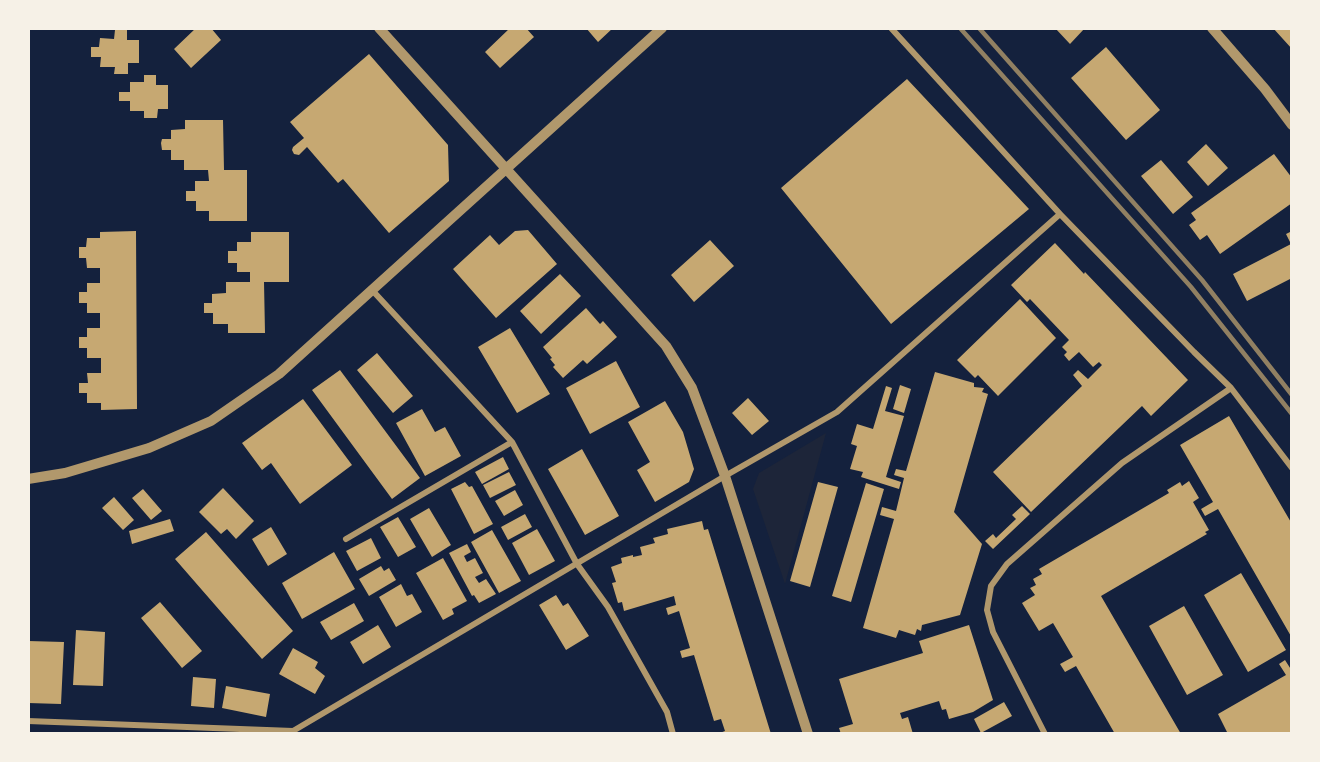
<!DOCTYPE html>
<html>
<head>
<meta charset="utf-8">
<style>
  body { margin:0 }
  #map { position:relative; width:1320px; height:762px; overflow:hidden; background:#14213d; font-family:"Golos Text",sans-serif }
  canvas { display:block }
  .frame { position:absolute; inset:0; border:30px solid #f6f1e7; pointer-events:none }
</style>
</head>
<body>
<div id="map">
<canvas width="1320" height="762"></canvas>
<div class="frame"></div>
</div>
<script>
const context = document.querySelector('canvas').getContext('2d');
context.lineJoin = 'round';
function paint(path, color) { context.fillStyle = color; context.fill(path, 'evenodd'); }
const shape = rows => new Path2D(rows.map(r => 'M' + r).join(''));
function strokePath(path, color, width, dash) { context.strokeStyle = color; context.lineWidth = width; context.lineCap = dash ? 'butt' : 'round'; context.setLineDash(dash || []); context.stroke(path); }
paint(shape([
  [826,433,785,584,753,489,759,473]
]), '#1d2539');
paint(shape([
  [196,28,211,28,221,40,191,68,174,49],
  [510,28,526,28,534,37,500,68,485,52],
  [586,28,613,28,598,42],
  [1055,28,1085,28,1070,44],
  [1273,28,1292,28,1292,49],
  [115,30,127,30,127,40,139,40,139,63,128,63,128,74,114,74,115,67,100,67,101,57,91,57,91,47,99,47,100,38,114,39],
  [1106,47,1160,110,1126,140,1071,78],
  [369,54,448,145,449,181,389,233,343,179,338,183,307,147,299,155,294,154,292,150,293,147,304,138,290,122],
  [144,75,156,75,156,85,168,85,168,109,158,109,157,118,144,118,144,111,130,111,130,101,119,101,119,92,130,92,130,82,144,82],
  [907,79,1029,209,891,324,781,188],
  [185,120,223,120,224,170,247,170,247,221,209,221,209,211,196,211,196,201,186,201,186,191,195,191,195,181,209,181,208,170,184,170,184,160,171,160,171,150,162,150,161,143,162,139,171,139,171,130,185,129],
  [1206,144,1228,168,1208,186,1187,162],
  [1274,154,1292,178,1292,203,1220,254,1207,235,1200,240,1189,225,1196,220,1191,213],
  [1161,160,1193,197,1173,214,1141,176],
  [528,230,557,264,496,318,453,269,490,235,499,245,515,231],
  [136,231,137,409,101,410,101,403,87,403,87,393,79,393,79,383,88,383,87,373,101,373,101,358,87,358,87,348,79,348,79,337,87,337,87,328,100,328,100,313,87,313,87,303,79,303,79,292,87,292,87,283,100,283,100,268,87,268,86,258,79,258,79,247,86,247,87,238,100,238,100,232],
  [1292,231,1292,278,1247,301,1233,274,1291,244,1286,234],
  [251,232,289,232,289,282,264,282,265,333,228,333,228,324,213,324,213,313,204,313,204,303,212,303,212,294,226,293,226,282,250,282,250,272,237,272,237,263,228,263,228,251,237,251,237,242,251,242],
  [710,240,734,266,694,302,671,275],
  [1055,243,1084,274,1085,272,1188,380,1151,416,1142,406,1031,512,993,472,1082,386,1073,375,1078,370,1088,379,1102,365,1099,362,1093,367,1079,352,1069,361,1064,355,1067,352,1062,347,1069,340,1030,299,1027,302,1011,285],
  [560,274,581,296,541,334,520,311],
  [1020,299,1056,338,998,396,978,375,975,378,957,360],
  [586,308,600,324,603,321,617,337,587,364,583,360,563,378,553,367,555,365,550,359,552,358,543,347],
  [510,328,550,394,517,413,478,347],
  [377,353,413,396,393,413,357,370],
  [616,361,640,407,590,434,566,388],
  [340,370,420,478,392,499,312,390],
  [935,372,974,383,974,387,984,388,982,392,988,394,954,512,982,544,960,615,922,625,921,631,917,629,915,635,899,630,896,638,863,628,894,519,880,515,882,507,896,511,904,478,894,475,896,469,906,471],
  [900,385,911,389,904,413,893,409],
  [886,386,892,388,885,411,904,416,886,477,901,482,899,489,861,477,863,472,850,469,857,446,851,444,857,424,873,429],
  [748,398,769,421,752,435,732,413],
  [303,399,352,465,300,504,271,463,262,470,242,443],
  [665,401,683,432,694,469,689,482,655,502,637,470,650,462,628,422],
  [422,409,435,432,445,427,461,456,425,476,396,423],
  [1229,416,1292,524,1292,638,1218,509,1205,516,1201,509,1213,502,1180,445],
  [582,449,619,516,585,535,548,469],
  [503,457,509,469,482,484,475,472],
  [509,472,516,485,490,498,483,485],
  [1189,481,1199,498,1193,502,1209,530,1205,532,1207,534,1101,596,1181,734,1115,734,1076,666,1065,672,1060,664,1073,657,1053,623,1039,631,1022,603,1035,595,1030,588,1036,585,1033,579,1042,574,1039,569,1169,493,1167,490,1180,482,1182,486],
  [465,482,469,487,472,486,493,524,474,534,451,489],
  [818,482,838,487,810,587,790,581],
  [866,483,884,489,851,602,832,596],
  [223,488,254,521,236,539,227,529,221,534,199,512],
  [143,489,162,511,151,520,132,498],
  [515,490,523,505,504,516,495,501],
  [114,497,134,520,123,530,102,508],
  [1022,506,1030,514,993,549,985,541,993,534,996,538,1016,519,1012,515],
  [429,508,451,545,432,557,410,519],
  [525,514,532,527,508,540,501,527],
  [398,517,416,547,398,557,380,527],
  [170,519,174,531,132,544,129,531],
  [702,521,704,530,708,529,771,734,717,734,725,731,721,719,714,721,694,655,682,658,680,651,690,648,679,611,668,615,666,608,676,605,674,596,624,611,622,602,618,603,612,583,616,582,611,567,622,563,621,558,633,555,633,557,642,555,640,547,655,543,653,538,668,534,667,529],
  [271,527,287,554,268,566,252,539],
  [537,529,555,561,529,575,512,543],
  [492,530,521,581,499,593,471,542],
  [206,532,293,631,262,659,175,559],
  [371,538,381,558,357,571,346,551],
  [467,544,471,552,464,556,467,562,475,558,483,573,475,577,479,583,486,579,496,594,479,603,474,595,472,596,449,553],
  [334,552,355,589,302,619,282,583],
  [443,558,467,601,452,609,454,614,443,620,416,573],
  [381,566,384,571,389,568,396,580,369,596,359,579],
  [1241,573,1286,650,1248,672,1204,595],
  [401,584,407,596,412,594,422,612,396,627,379,597],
  [556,595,563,606,568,603,589,636,566,650,539,605],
  [160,602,202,651,182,668,141,618],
  [354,603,364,621,331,640,320,622],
  [1184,606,1223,675,1187,695,1149,626],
  [378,625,391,647,363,664,350,642],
  [969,625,993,700,973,712,949,719,946,709,942,710,939,701,900,713,902,719,908,717,913,734,841,734,839,728,853,724,839,679,923,653,919,641],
  [76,630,105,632,103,686,73,685],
  [28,641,64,642,61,704,28,703],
  [293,648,318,662,315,668,325,676,315,694,279,674],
  [1285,660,1292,671,1292,734,1228,734,1218,714,1286,675,1279,664],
  [193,677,216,679,214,708,191,706],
  [226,686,270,694,266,717,222,708],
  [1004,702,1012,716,981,733,974,719]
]), '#c6a872');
strokePath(shape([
  [891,28,1060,214,1194,352,1231,388,1292,468],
  [372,290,512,442,577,564,608,607,667,712,673,734],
  [346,539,512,442],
  [28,721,293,731,294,733],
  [293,731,725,476,837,412,1060,214],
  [1045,734,993,632,987,610,991,586,1007,564,1122,463,1231,388]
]), '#b1986c', 6);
strokePath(shape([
  [379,28,666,346,692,388,725,476,808,734],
  [1212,28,1265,89,1292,125],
  [28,479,65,473,149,448,211,421,279,374,662,28]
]), '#b1986c', 10);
strokePath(shape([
  [960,28,1191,287,1292,414],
  [979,28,1202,280,1292,395]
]), '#918062', 4.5);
</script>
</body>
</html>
